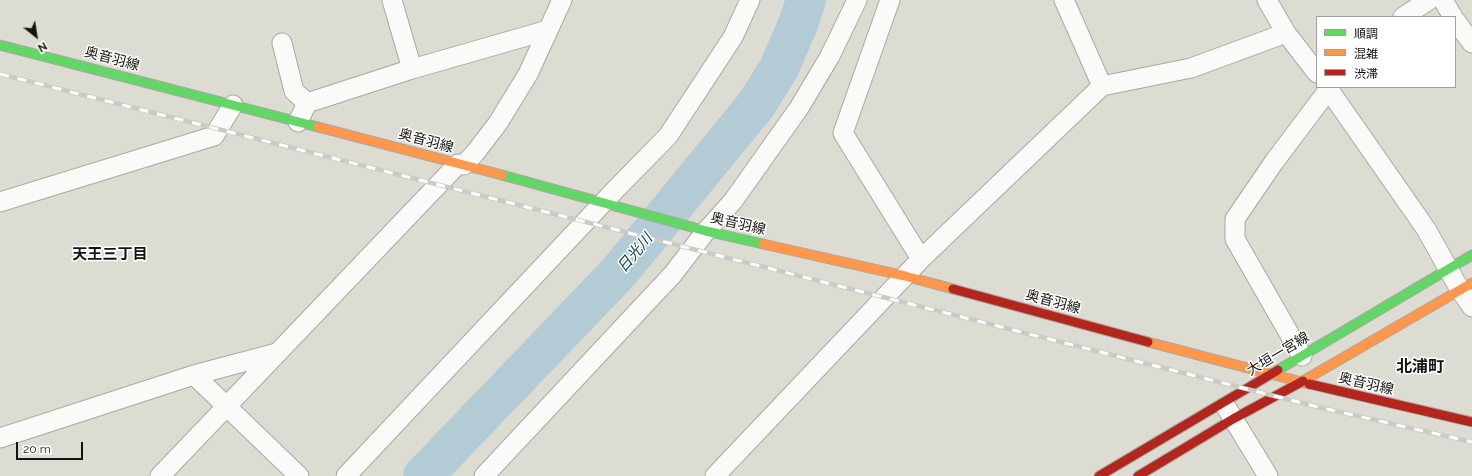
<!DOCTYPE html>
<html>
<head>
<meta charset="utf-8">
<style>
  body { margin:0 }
  #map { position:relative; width:1472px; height:476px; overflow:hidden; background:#dddcd2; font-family:Raleway,"Noto Sans JP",sans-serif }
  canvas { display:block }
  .legend { position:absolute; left:1316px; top:16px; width:140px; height:72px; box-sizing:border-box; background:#fff; border:1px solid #a1a19e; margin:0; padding:5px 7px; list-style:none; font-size:12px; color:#14130d }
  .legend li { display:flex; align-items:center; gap:8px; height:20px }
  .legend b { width:20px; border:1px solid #a1a19e }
  .north { position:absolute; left:16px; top:16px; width:40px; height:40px; -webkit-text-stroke:3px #fff; paint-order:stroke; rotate:150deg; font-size:11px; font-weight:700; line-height:16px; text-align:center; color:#14130d }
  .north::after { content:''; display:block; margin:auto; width:14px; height:18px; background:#14130d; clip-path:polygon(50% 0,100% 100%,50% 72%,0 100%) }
  .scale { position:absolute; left:16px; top:442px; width:67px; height:18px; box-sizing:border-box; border:2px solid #14130d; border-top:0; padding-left:5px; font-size:12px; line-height:14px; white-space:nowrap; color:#14130d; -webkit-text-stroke:3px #fff; paint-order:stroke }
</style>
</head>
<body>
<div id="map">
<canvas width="1472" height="476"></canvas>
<ul class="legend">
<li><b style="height:5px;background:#63d668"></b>順調</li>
<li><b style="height:5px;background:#ff974d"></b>混雑</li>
<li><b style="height:5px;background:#b3261e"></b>渋滞</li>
</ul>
<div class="north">N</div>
<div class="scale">20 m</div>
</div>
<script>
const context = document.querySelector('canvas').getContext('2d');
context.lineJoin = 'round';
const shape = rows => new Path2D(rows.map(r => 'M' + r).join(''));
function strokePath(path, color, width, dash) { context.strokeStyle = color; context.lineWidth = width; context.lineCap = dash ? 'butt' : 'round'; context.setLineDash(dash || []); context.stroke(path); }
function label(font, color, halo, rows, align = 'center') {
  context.font = font + ' Raleway,"Noto Sans JP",sans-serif'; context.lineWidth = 3; context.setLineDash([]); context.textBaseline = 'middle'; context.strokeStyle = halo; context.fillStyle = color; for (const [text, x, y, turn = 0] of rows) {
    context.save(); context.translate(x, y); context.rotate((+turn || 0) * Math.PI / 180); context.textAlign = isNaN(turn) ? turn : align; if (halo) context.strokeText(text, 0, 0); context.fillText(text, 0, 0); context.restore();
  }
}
strokePath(shape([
  [423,476,619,272,756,105,779,68,798,24,806,0]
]), '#b3cbd5', 40);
const street = shape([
  [392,0,412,69],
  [890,0,843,133,921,259],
  [1064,0,1102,86],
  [1267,0,1286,33,1317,73],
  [1443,0,1453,17],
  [1403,17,1429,0],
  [1455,20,1472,43],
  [282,43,294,91,307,103],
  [1327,87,1426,229,1460,290,1472,307],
  [298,122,307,103,412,69,548,30],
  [464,165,475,153,498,123,528,74,562,0],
  [0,202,214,136,233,105],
  [1302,356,1235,239,1235,219,1274,162,1329,89],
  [194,375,299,476],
  [1226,407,1268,476],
  [0,438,194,375,277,353],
  [160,476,458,164],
  [346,476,616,189,668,136,733,37,750,0],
  [484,476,673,274,706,231,733,201,799,108,830,56,857,0],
  [715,476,921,259,1102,86,1191,68,1286,33]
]);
const fast = shape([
  [0,45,318,127],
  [502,175,706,231,763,244],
  [1278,370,1472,255]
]);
const slow = shape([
  [318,127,502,175],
  [763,244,905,276,953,289],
  [1148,342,1309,384],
  [1303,381,1472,283]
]);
const jam = shape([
  [953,289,1148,342],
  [1309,384,1472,422],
  [1099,476,1278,370],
  [1138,476,1233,419,1303,381]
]);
strokePath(street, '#aaa8a0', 21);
strokePath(fast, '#aaa8a0', 11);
strokePath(slow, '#aaa8a0', 11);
strokePath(jam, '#aaa8a0', 11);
strokePath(street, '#fafaf8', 19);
strokePath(fast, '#63d668', 9);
strokePath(slow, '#ff974d', 9);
strokePath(jam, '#b3261e', 9);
const rail = shape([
  [0,74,1318,407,1472,442]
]);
strokePath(rail, '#cacac7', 4.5);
strokePath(rail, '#fff', 3, [9]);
label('14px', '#14130d', '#fff', [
  ["奥音羽線",112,59,15],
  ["奥音羽線",426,141,15],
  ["奥音羽線",738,224,13],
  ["奥音羽線",1053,302,15],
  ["大垣一宮線",1278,354,-31],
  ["奥音羽線",1366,384,13]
]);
label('italic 15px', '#114054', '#fff', [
  ["日光川",635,253,-50]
]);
label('bold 15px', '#14130d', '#fff', [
  ["天王三丁目",110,254]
]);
label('bold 16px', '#14130d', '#fff', [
  ["北浦町",1420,367]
]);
</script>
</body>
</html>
